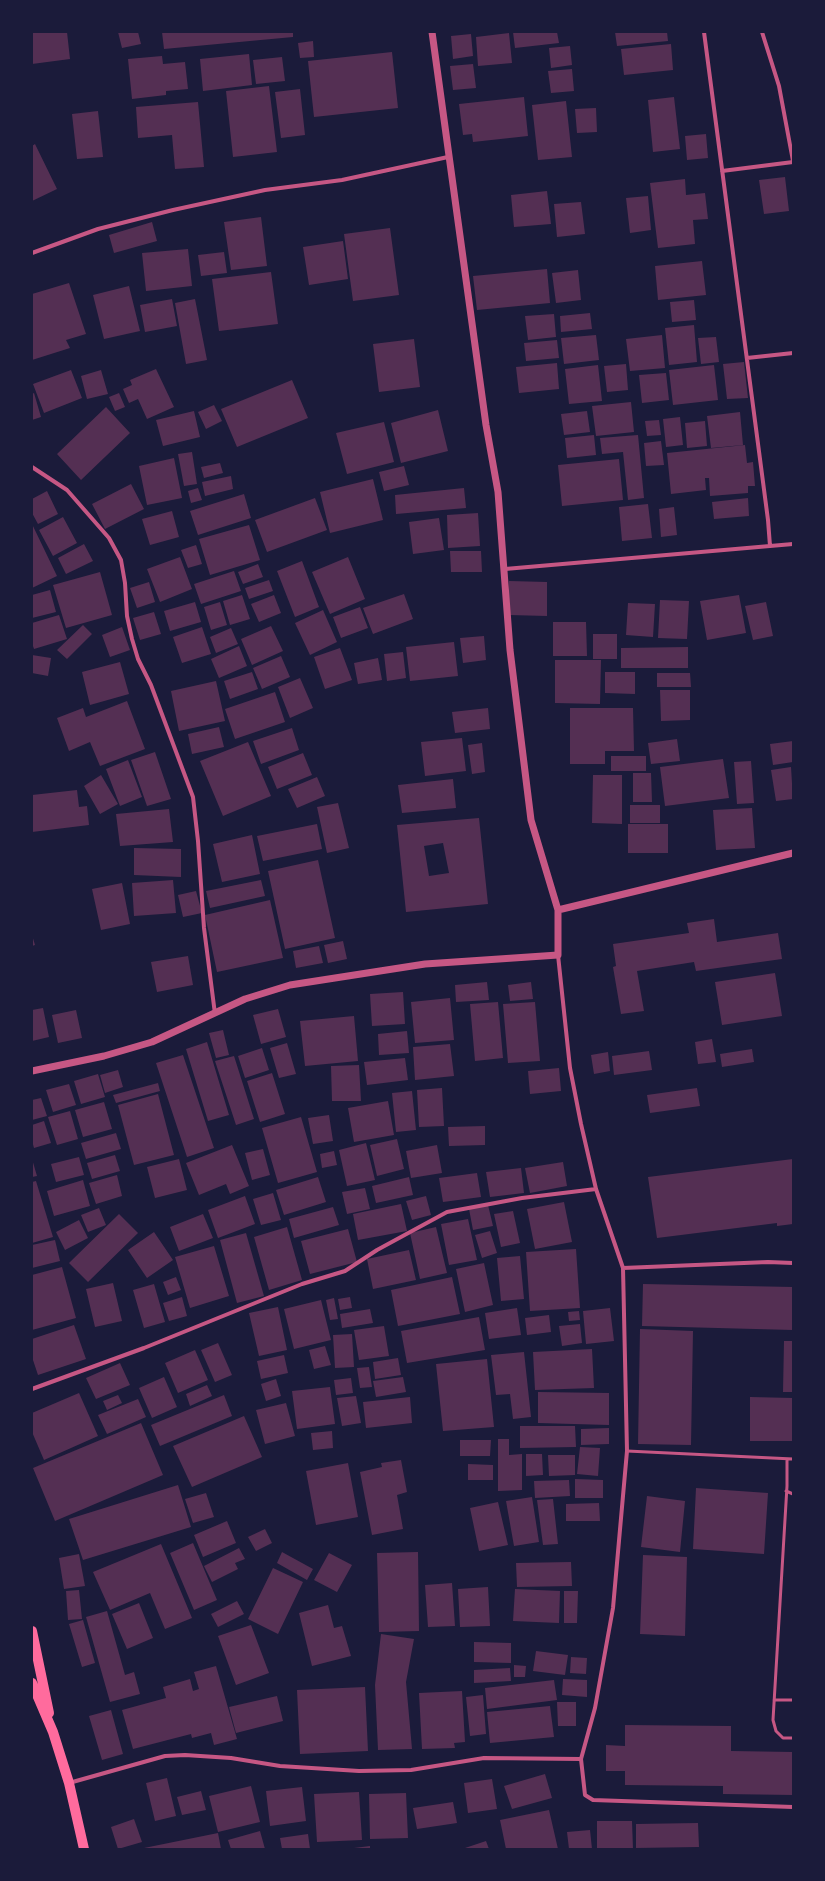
<!DOCTYPE html>
<html>
<head>
<meta charset="utf-8">
<style>
  body { margin:0 }
  #map { position:relative; width:825px; height:1881px; overflow:hidden; background:#1b1b3a; font-family:"PT Sans",sans-serif }
  canvas { display:block }
  .frame { position:absolute; inset:0; border:33px solid #1b1b3a; pointer-events:none }
</style>
</head>
<body>
<div id="map">
<canvas width="825" height="1881"></canvas>
<div class="frame"></div>
</div>
<script>
const context = document.querySelector('canvas').getContext('2d');
context.lineJoin = 'round';
function paint(path, color) { context.fillStyle = color; context.fill(path, 'evenodd'); }
const shape = rows => new Path2D(rows.map(r => 'M' + r).join(''));
function strokePath(path, color, width, dash) { context.strokeStyle = color; context.lineWidth = width; context.lineCap = dash ? 'butt' : 'round'; context.setLineDash(dash || []); context.stroke(path); }
paint(shape([
  [32,32,67,32,70,59,32,64],
  [118,32,138,32,141,44,122,48],
  [162,32,293,32,293,37,164,49],
  [513,32,557,32,559,43,515,48],
  [615,32,667,32,668,41,617,46],
  [509,33,512,63,478,66,476,37],
  [471,34,473,56,453,59,451,36],
  [313,41,314,57,300,58,298,43],
  [671,44,673,70,624,75,621,49],
  [570,46,572,65,551,68,549,48],
  [392,52,398,108,314,117,308,61],
  [249,54,252,85,203,91,200,59],
  [162,56,163,64,185,62,188,89,166,91,166,95,132,99,128,59],
  [282,57,285,81,256,84,253,60],
  [473,64,476,88,453,90,450,66],
  [572,69,574,91,551,93,548,71],
  [269,86,277,152,233,157,226,91],
  [300,89,305,135,281,138,275,92],
  [524,97,528,136,473,142,472,134,463,135,459,104],
  [674,97,680,149,653,152,648,100],
  [566,101,572,157,538,160,532,105],
  [198,102,204,167,175,169,172,135,138,138,136,107],
  [596,108,597,132,577,133,575,109],
  [98,111,103,157,77,159,72,114],
  [706,134,708,158,687,160,685,136],
  [35,144,57,189,32,201,32,146],
  [785,177,789,211,764,214,759,180],
  [685,179,686,195,705,193,708,219,693,220,695,244,658,248,650,183],
  [547,191,551,224,514,227,511,195],
  [648,196,651,230,630,233,626,198],
  [581,202,585,234,557,237,554,204],
  [261,217,267,266,231,270,224,222],
  [152,222,157,241,114,253,109,235],
  [390,228,399,295,353,301,344,234],
  [343,241,348,279,309,285,303,247],
  [188,249,192,286,146,291,142,253],
  [224,252,227,273,201,276,198,255],
  [702,261,706,295,658,300,655,266],
  [547,269,550,303,477,310,473,276],
  [578,270,581,300,556,303,552,273],
  [271,272,278,324,219,331,212,279],
  [69,283,86,334,66,340,70,348,32,360,32,294],
  [129,286,140,331,104,339,93,295],
  [172,299,177,326,145,332,140,305],
  [195,299,207,360,186,364,175,303],
  [694,300,696,320,672,322,670,302],
  [590,313,592,329,561,332,560,316],
  [554,314,556,337,528,340,525,316],
  [694,325,697,362,669,365,665,328],
  [596,335,599,360,564,364,561,338],
  [662,335,665,368,630,371,626,339],
  [716,337,719,362,701,364,698,338],
  [414,339,420,387,379,392,373,344],
  [557,340,559,358,526,361,524,343],
  [744,362,748,398,727,399,723,364],
  [557,363,559,389,519,393,516,367],
  [626,364,628,390,607,392,604,366],
  [598,365,602,401,569,404,565,369],
  [714,365,718,400,673,405,669,370],
  [156,369,174,407,147,419,138,399,129,403,123,389,132,385,130,380],
  [71,370,82,398,44,413,33,384],
  [101,370,108,394,87,399,81,376],
  [666,373,669,400,642,403,639,375],
  [292,380,308,418,237,447,221,409],
  [34,393,41,417,32,420,32,394],
  [119,393,125,407,115,411,109,397],
  [631,402,634,432,596,436,592,406],
  [214,405,222,421,206,429,198,412],
  [106,407,130,433,81,480,57,454],
  [438,410,448,451,401,463,391,423],
  [194,411,200,437,163,446,156,420],
  [587,411,590,432,564,435,561,414],
  [740,412,743,445,711,448,707,416],
  [680,417,683,445,666,447,663,419],
  [659,420,661,435,647,436,645,421],
  [705,421,707,446,687,448,685,423],
  [384,422,394,462,347,474,336,433],
  [594,435,596,455,567,458,565,438],
  [638,435,644,498,628,500,623,452,602,454,600,438],
  [661,441,664,465,646,466,644,443],
  [745,445,747,463,753,462,755,486,748,486,748,493,710,496,709,478,705,478,706,490,671,494,667,453],
  [192,452,197,484,184,486,178,454],
  [174,458,182,498,147,505,139,466],
  [619,459,623,500,562,506,558,465],
  [220,463,223,473,204,478,201,467],
  [404,466,409,485,384,491,379,472],
  [231,476,233,489,205,496,202,482],
  [373,479,383,520,330,533,320,492],
  [131,484,144,509,105,529,92,504],
  [198,488,202,500,191,503,188,491],
  [464,488,466,508,396,514,395,495],
  [47,491,58,514,38,524,32,513,32,499],
  [244,494,251,518,198,535,190,511],
  [315,498,327,530,267,552,255,520],
  [748,498,749,516,714,519,712,502],
  [648,504,652,538,622,541,619,507],
  [674,507,677,535,661,537,659,509],
  [172,511,179,537,150,545,142,519],
  [478,513,480,546,448,548,447,515],
  [63,517,77,543,53,556,39,530],
  [439,518,444,550,413,554,409,522],
  [32,524,57,576,32,588],
  [249,525,260,560,210,575,199,539],
  [84,544,93,561,66,574,58,558],
  [196,545,202,564,188,568,181,550],
  [450,551,481,551,482,572,451,572],
  [180,557,192,589,160,602,147,569],
  [348,557,365,599,330,614,312,572],
  [302,561,319,607,295,617,277,571],
  [258,564,263,577,243,584,238,572],
  [234,571,241,591,201,604,194,584],
  [100,572,112,615,66,628,53,585],
  [269,580,273,591,249,599,245,588],
  [509,581,547,582,547,616,509,615],
  [149,582,155,602,137,608,130,588],
  [50,590,56,612,32,618,32,595],
  [404,594,413,619,373,634,363,608],
  [242,595,250,619,230,625,223,601],
  [274,595,281,613,259,622,251,604],
  [739,595,746,633,707,640,700,601],
  [660,600,689,601,687,639,658,638],
  [195,602,201,622,170,631,164,611],
  [220,602,227,625,211,630,204,607],
  [766,602,773,636,753,640,745,606],
  [628,603,655,604,653,637,626,635],
  [360,607,368,628,341,638,333,617],
  [323,610,337,642,310,655,295,623],
  [154,612,161,634,140,640,133,618],
  [59,615,67,639,34,649,32,643,32,623],
  [553,622,586,622,587,656,553,656],
  [83,625,92,634,67,659,57,650],
  [271,626,283,651,252,665,241,639],
  [122,627,130,650,110,657,102,635],
  [202,627,211,654,182,663,173,637],
  [231,628,238,644,216,653,210,637],
  [593,634,617,634,617,659,593,659],
  [484,636,486,660,463,663,460,638],
  [454,642,458,676,410,681,406,647],
  [239,646,247,666,219,678,211,659],
  [688,647,688,668,621,668,621,648],
  [340,648,352,680,325,689,314,657],
  [403,652,406,678,387,681,384,654],
  [32,655,51,658,48,676,32,673],
  [281,656,290,677,262,689,253,668],
  [378,658,382,680,358,684,354,663],
  [555,660,601,660,600,704,555,703],
  [120,662,129,694,90,705,82,672],
  [252,672,258,689,230,699,224,681],
  [605,672,635,672,635,694,605,693],
  [657,673,690,673,691,687,657,687],
  [300,678,313,708,290,718,278,687],
  [216,681,225,721,179,731,171,691],
  [660,690,690,690,690,720,661,721],
  [275,692,285,722,235,739,225,709],
  [127,701,145,749,100,766,90,742,69,751,57,718,83,708,86,717],
  [488,708,490,729,455,733,452,712],
  [570,708,633,708,634,751,605,751,605,764,570,764],
  [219,727,224,747,192,754,188,734],
  [292,728,299,750,261,764,253,741],
  [462,738,466,771,425,776,421,742],
  [677,739,680,761,651,764,648,743],
  [793,741,793,762,773,765,770,744],
  [248,742,271,796,223,816,200,761],
  [482,743,485,772,472,774,468,745],
  [155,752,171,799,147,806,131,760],
  [303,753,312,775,277,789,268,767],
  [611,756,646,756,646,771,611,771],
  [723,759,729,798,665,806,660,767],
  [128,760,142,797,120,806,106,769],
  [751,761,754,803,737,804,734,762],
  [791,767,793,799,776,801,771,770],
  [633,773,651,773,652,802,633,802],
  [101,775,118,804,100,814,84,786],
  [593,775,622,775,622,824,592,823],
  [317,777,325,796,297,808,288,789],
  [453,779,456,808,402,813,398,785],
  [77,790,79,807,87,806,89,825,32,832,32,795],
  [338,803,349,848,327,853,317,807],
  [630,805,660,805,660,823,630,823],
  [752,808,755,848,716,850,713,810],
  [169,809,173,842,120,846,116,814],
  [479,818,488,904,406,912,397,825],
  [443,843,449,873,429,876,424,846],
  [317,824,322,849,263,861,257,836],
  [628,824,668,824,668,853,628,853],
  [252,835,260,874,222,882,213,844],
  [134,848,181,849,181,877,134,875],
  [318,860,335,938,285,949,268,871],
  [173,880,176,913,134,916,132,883],
  [261,880,265,896,210,908,206,891],
  [122,883,130,924,101,930,92,889],
  [196,891,202,913,183,917,178,895],
  [270,900,283,958,217,972,205,915],
  [714,919,717,942,778,933,782,959,696,971,694,962,637,971,644,1011,621,1014,613,967,616,966,613,944,689,933,687,923],
  [32,935,35,945,32,946],
  [343,941,347,959,328,963,324,945],
  [319,946,323,963,296,968,293,951],
  [188,956,193,985,157,992,151,962],
  [775,973,782,1016,722,1025,715,982],
  [487,982,489,1000,456,1002,455,985],
  [531,982,533,999,510,1001,508,985],
  [403,992,405,1024,372,1026,370,994],
  [450,998,454,1040,415,1043,411,1002],
  [498,1002,503,1058,475,1061,470,1004],
  [535,1002,540,1061,508,1063,503,1004],
  [43,1008,49,1037,32,1041,32,1010],
  [278,1009,286,1037,261,1044,253,1015],
  [76,1010,82,1038,58,1043,52,1015],
  [354,1016,358,1061,305,1066,300,1021],
  [223,1030,229,1055,216,1058,209,1033],
  [407,1031,409,1053,379,1055,378,1034],
  [712,1039,716,1062,698,1064,695,1042],
  [207,1042,229,1115,208,1121,186,1049],
  [287,1043,296,1074,279,1078,270,1048],
  [450,1044,454,1076,415,1080,413,1047],
  [262,1048,269,1070,245,1078,238,1056],
  [752,1049,754,1062,722,1067,720,1054],
  [649,1051,652,1070,614,1075,612,1056],
  [608,1052,610,1071,594,1074,591,1055],
  [183,1055,214,1148,187,1157,156,1063],
  [234,1056,254,1119,236,1125,215,1061],
  [405,1058,408,1080,367,1085,364,1062],
  [359,1065,361,1101,332,1101,331,1066],
  [559,1068,561,1091,530,1094,528,1071],
  [118,1070,123,1087,105,1093,100,1075],
  [272,1073,285,1114,260,1122,247,1081],
  [98,1074,105,1097,81,1104,74,1081],
  [158,1083,160,1091,116,1103,113,1095],
  [69,1084,76,1105,53,1112,46,1090],
  [442,1088,444,1126,419,1127,417,1090],
  [697,1088,700,1106,650,1113,647,1095],
  [412,1091,416,1130,396,1132,392,1093],
  [158,1094,174,1155,134,1165,118,1105],
  [41,1098,47,1116,32,1120,32,1100],
  [388,1101,394,1135,354,1142,348,1108],
  [104,1102,112,1129,83,1137,75,1110],
  [70,1111,78,1139,57,1145,48,1117],
  [329,1115,333,1141,313,1144,308,1118],
  [301,1117,317,1172,278,1183,262,1128],
  [44,1121,51,1143,34,1148,32,1141,32,1125],
  [485,1126,485,1145,449,1146,448,1127],
  [116,1133,121,1149,86,1159,81,1143],
  [397,1139,404,1169,377,1176,370,1145],
  [366,1143,375,1180,347,1186,339,1150],
  [232,1145,249,1186,230,1194,226,1184,199,1195,186,1163],
  [437,1145,442,1173,411,1178,406,1151],
  [263,1149,270,1175,252,1180,245,1153],
  [334,1151,337,1165,322,1168,320,1154],
  [115,1155,120,1171,92,1179,87,1163],
  [79,1157,84,1175,56,1182,51,1164],
  [32,1159,37,1176,32,1177],
  [179,1159,187,1190,155,1198,147,1167],
  [793,1159,793,1224,777,1226,777,1223,657,1238,648,1177],
  [563,1162,567,1186,530,1193,525,1168],
  [521,1168,524,1193,490,1197,486,1172],
  [477,1173,481,1197,443,1202,439,1178],
  [117,1175,122,1196,96,1204,89,1183],
  [318,1177,326,1202,284,1215,276,1190],
  [409,1177,413,1195,376,1203,372,1186],
  [83,1180,90,1206,54,1216,47,1191],
  [36,1181,53,1237,32,1243,32,1182],
  [365,1188,370,1209,347,1214,342,1192],
  [273,1193,281,1220,261,1225,253,1199],
  [245,1196,255,1224,218,1238,208,1210],
  [426,1196,431,1215,412,1220,406,1201],
  [564,1202,572,1242,535,1249,527,1209],
  [401,1204,407,1231,358,1240,353,1214],
  [488,1205,493,1226,473,1230,469,1209],
  [333,1207,339,1225,294,1238,289,1219],
  [99,1208,106,1225,88,1232,81,1215],
  [513,1211,520,1243,501,1247,494,1214],
  [119,1214,138,1233,88,1282,69,1263],
  [203,1214,213,1238,179,1251,170,1227],
  [468,1219,477,1260,449,1265,441,1224],
  [79,1220,88,1238,65,1250,56,1232],
  [287,1227,302,1280,269,1290,254,1237],
  [436,1227,447,1273,420,1279,410,1233],
  [348,1229,357,1262,310,1274,301,1241],
  [490,1231,497,1253,482,1258,475,1235],
  [154,1232,173,1260,147,1278,128,1250],
  [246,1233,264,1296,237,1303,220,1240],
  [55,1240,60,1261,32,1268,32,1245],
  [214,1246,229,1296,190,1308,175,1257],
  [576,1249,580,1308,530,1311,526,1252],
  [409,1250,416,1280,373,1289,367,1259],
  [520,1256,524,1299,501,1301,497,1258],
  [484,1263,493,1305,465,1312,456,1269],
  [62,1267,76,1318,32,1330,32,1275],
  [176,1277,181,1290,168,1295,163,1282],
  [452,1277,460,1314,398,1326,391,1290],
  [113,1283,122,1321,95,1327,86,1289],
  [154,1284,165,1322,144,1328,133,1290],
  [643,1284,793,1287,793,1330,642,1326],
  [182,1297,187,1316,169,1321,163,1303],
  [350,1297,352,1308,340,1310,338,1299],
  [334,1298,338,1319,330,1320,326,1300],
  [321,1300,331,1340,294,1349,284,1309],
  [278,1307,287,1350,259,1356,249,1313],
  [517,1308,521,1335,489,1339,485,1313],
  [610,1308,614,1341,586,1344,583,1311],
  [370,1309,373,1323,342,1328,340,1314],
  [579,1311,580,1320,569,1321,568,1312],
  [549,1315,551,1332,527,1335,525,1318],
  [479,1317,485,1350,407,1363,401,1331],
  [580,1324,582,1343,562,1346,559,1326],
  [74,1325,86,1359,38,1375,32,1357,32,1339],
  [384,1326,389,1356,359,1360,354,1330],
  [640,1329,693,1331,691,1445,638,1444],
  [352,1334,354,1367,335,1368,333,1335],
  [784,1341,793,1341,793,1392,783,1392],
  [218,1343,232,1375,215,1382,201,1350],
  [325,1346,331,1365,314,1369,309,1350],
  [592,1349,594,1388,535,1390,533,1352],
  [195,1350,208,1380,178,1393,165,1363],
  [524,1352,531,1417,513,1419,510,1394,496,1395,491,1355],
  [284,1355,288,1373,261,1379,257,1361],
  [398,1358,401,1375,375,1379,373,1362],
  [487,1359,494,1427,443,1431,436,1364],
  [120,1363,130,1385,96,1399,86,1378],
  [369,1367,372,1387,360,1388,357,1368],
  [164,1377,177,1407,152,1418,139,1388],
  [403,1377,406,1392,376,1397,373,1381],
  [351,1378,353,1393,336,1395,334,1380],
  [276,1379,281,1396,266,1401,261,1384],
  [207,1385,212,1396,190,1406,186,1394],
  [330,1387,335,1424,297,1429,292,1391],
  [538,1392,609,1393,609,1425,538,1423],
  [79,1393,98,1436,44,1460,32,1432,32,1413],
  [118,1395,122,1403,107,1410,103,1401],
  [224,1395,232,1416,160,1446,151,1425],
  [356,1396,361,1423,342,1426,337,1398],
  [410,1397,412,1423,366,1428,363,1402],
  [750,1397,793,1398,793,1441,750,1441],
  [138,1399,146,1417,107,1434,98,1415],
  [286,1403,295,1436,265,1444,256,1410],
  [244,1416,262,1457,192,1487,173,1446],
  [141,1423,163,1475,55,1521,33,1468],
  [520,1426,575,1426,576,1447,520,1448],
  [609,1428,609,1444,581,1445,581,1429],
  [332,1431,333,1448,313,1450,311,1433],
  [498,1439,509,1439,509,1455,522,1454,522,1490,498,1491],
  [460,1440,491,1440,490,1456,460,1456],
  [580,1447,600,1448,598,1476,577,1474],
  [526,1454,542,1454,543,1475,526,1476],
  [548,1455,575,1455,575,1475,549,1476],
  [401,1460,407,1492,397,1495,403,1529,372,1535,360,1472,382,1467,381,1463],
  [348,1463,358,1517,316,1525,306,1471],
  [468,1464,493,1465,493,1480,468,1480],
  [575,1479,603,1480,603,1498,575,1498],
  [569,1480,570,1496,535,1498,534,1481],
  [178,1485,191,1527,83,1560,69,1519],
  [696,1488,768,1493,764,1554,693,1549],
  [206,1493,214,1517,193,1523,185,1499],
  [647,1496,685,1501,680,1552,641,1547],
  [532,1497,539,1542,514,1546,506,1501],
  [553,1499,558,1544,543,1545,537,1500],
  [498,1502,508,1545,479,1551,470,1508],
  [599,1503,600,1521,566,1521,566,1504],
  [227,1521,236,1543,203,1557,194,1535],
  [265,1529,272,1543,256,1551,248,1537],
  [193,1543,217,1600,194,1610,170,1553],
  [161,1544,192,1618,165,1629,150,1593,110,1610,93,1572],
  [239,1548,245,1559,235,1563,238,1569,212,1582,204,1566],
  [282,1552,313,1569,307,1580,277,1563],
  [418,1552,419,1631,379,1632,377,1553],
  [329,1553,352,1565,337,1592,314,1580],
  [79,1554,85,1586,64,1589,59,1558],
  [643,1555,687,1557,685,1636,640,1634],
  [571,1562,572,1586,517,1587,516,1563],
  [273,1568,303,1582,278,1634,248,1619],
  [452,1583,455,1626,428,1627,425,1585],
  [488,1587,490,1626,460,1627,458,1589],
  [515,1589,560,1591,559,1623,513,1621],
  [79,1590,82,1619,68,1620,66,1591],
  [564,1591,578,1591,577,1623,564,1623],
  [237,1601,244,1614,218,1627,211,1614],
  [139,1603,153,1638,127,1649,112,1614],
  [328,1605,334,1628,342,1626,351,1656,312,1666,299,1613],
  [107,1611,125,1675,134,1672,140,1694,110,1702,86,1617],
  [83,1620,95,1663,82,1667,69,1624],
  [251,1625,269,1673,236,1685,218,1636],
  [381,1634,414,1639,406,1682,412,1749,378,1750,375,1685],
  [474,1642,511,1643,511,1663,474,1662],
  [536,1651,568,1655,565,1675,533,1671],
  [571,1657,587,1658,586,1674,570,1673],
  [514,1665,526,1666,525,1677,514,1677],
  [216,1666,237,1739,214,1745,211,1733,192,1738,191,1734,133,1749,122,1710,166,1698,163,1687,190,1679,193,1691,199,1689,194,1672],
  [510,1668,511,1681,474,1683,474,1670],
  [563,1679,587,1680,587,1697,562,1695],
  [554,1680,557,1700,487,1709,485,1688],
  [365,1687,368,1751,300,1754,297,1690],
  [462,1691,465,1742,454,1743,455,1748,422,1749,419,1693],
  [483,1695,486,1734,470,1736,466,1697],
  [277,1696,283,1721,236,1733,229,1707],
  [557,1702,576,1702,576,1726,558,1726],
  [550,1706,554,1737,490,1743,487,1712],
  [111,1710,123,1754,102,1760,89,1716],
  [625,1725,731,1726,731,1751,793,1752,793,1795,723,1794,723,1786,625,1785,625,1771,606,1771,606,1745,625,1746],
  [545,1774,552,1798,512,1809,504,1786],
  [167,1778,176,1816,155,1821,146,1783],
  [492,1779,497,1809,468,1813,464,1783],
  [251,1786,260,1822,218,1832,209,1796],
  [302,1787,306,1821,270,1826,266,1791],
  [201,1791,206,1810,182,1815,177,1797],
  [359,1792,362,1840,317,1842,314,1794],
  [406,1793,408,1838,370,1839,369,1794],
  [453,1802,457,1823,417,1829,413,1808],
  [549,1810,558,1849,506,1849,500,1820],
  [134,1819,142,1842,118,1849,111,1827],
  [597,1821,632,1821,633,1849,597,1849],
  [698,1823,699,1847,636,1848,636,1824],
  [590,1830,592,1849,569,1849,567,1832],
  [260,1831,265,1849,231,1849,228,1840],
  [218,1833,221,1849,145,1849,144,1848],
  [308,1834,310,1849,282,1849,280,1838],
  [486,1841,489,1849,462,1849],
  [370,1846,370,1849,354,1849,354,1848]
]), '#542f53');
strokePath(shape([
  [627,1451,793,1459],
  [787,1459,787,1486,773,1720,776,1731,783,1738,793,1738],
  [786,1491,793,1494],
  [774,1700,793,1700]
]), '#c65784', 3);
strokePath(shape([
  [704,32,768,520,770,546],
  [762,32,779,86,793,161],
  [722,171,793,162],
  [32,253,98,229,173,210,265,190,342,180,448,157],
  [747,358,793,353],
  [32,467,67,490,109,538,121,560,125,583,127,616,132,639,138,659,151,685,193,797,198,841,204,928,215,1014],
  [505,569,793,544],
  [558,955,570,1068,581,1124,596,1189,623,1268,627,1451,613,1608,595,1708,581,1759,585,1795,593,1800,793,1807],
  [623,1268,768,1262,793,1263],
  [32,1389,144,1348,302,1284,345,1271,377,1250,447,1212,522,1198,596,1189],
  [69,1783,165,1756,185,1755,231,1758,280,1766,359,1771,411,1770,484,1758,581,1759]
]), '#c65784', 4);
strokePath(shape([
  [558,910,793,853],
  [32,1071,104,1056,152,1042,245,999,290,985,425,964,558,955,558,910,531,820,510,650,498,492,486,425,432,32]
]), '#c65784', 7);
strokePath(shape([
  [32,1631,49,1713],
  [32,1683,53,1732,69,1783,84,1849]
]), '#ff6b9d', 10);
</script>
</body>
</html>
